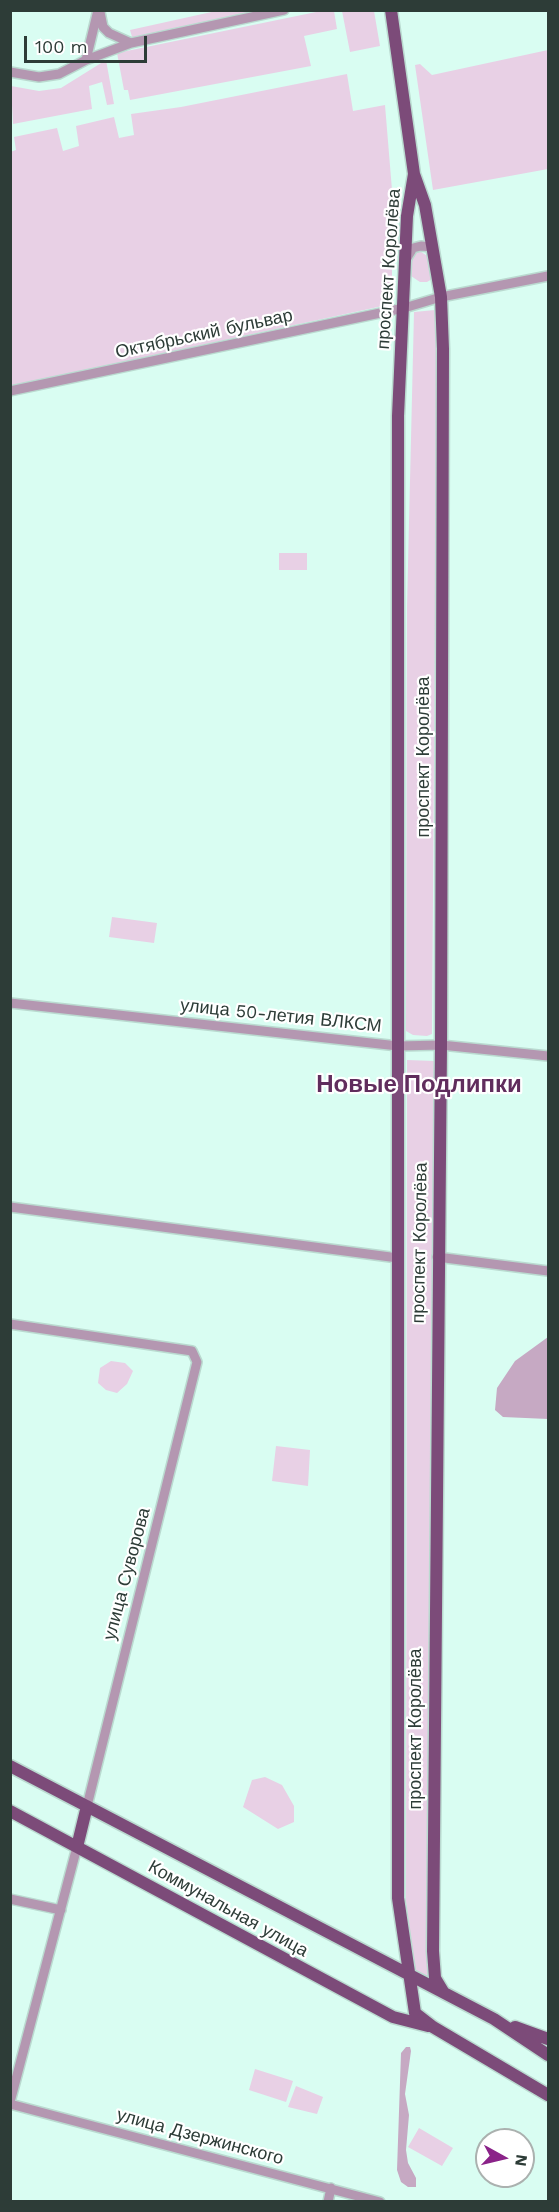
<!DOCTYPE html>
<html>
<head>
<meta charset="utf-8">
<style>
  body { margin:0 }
  #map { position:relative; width:559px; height:2212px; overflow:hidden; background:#d9fdf2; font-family:"Work Sans",sans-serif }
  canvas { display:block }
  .frame { position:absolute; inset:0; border:12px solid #2d3c37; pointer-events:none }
  .north { position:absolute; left:475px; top:2128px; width:60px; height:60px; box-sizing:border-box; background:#fff; border:2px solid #abb1af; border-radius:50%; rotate:98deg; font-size:16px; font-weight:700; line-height:24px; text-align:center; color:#2d3c37 }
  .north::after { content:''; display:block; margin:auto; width:21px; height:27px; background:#8b2389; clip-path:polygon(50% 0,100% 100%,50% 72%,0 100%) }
  .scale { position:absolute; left:24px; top:36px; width:123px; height:27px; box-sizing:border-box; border:3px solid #2d3c37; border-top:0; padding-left:8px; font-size:18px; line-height:21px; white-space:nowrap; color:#2d3c37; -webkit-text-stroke:4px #fff; paint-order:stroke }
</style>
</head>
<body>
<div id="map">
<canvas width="559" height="2212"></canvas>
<div class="frame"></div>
<div class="north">N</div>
<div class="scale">100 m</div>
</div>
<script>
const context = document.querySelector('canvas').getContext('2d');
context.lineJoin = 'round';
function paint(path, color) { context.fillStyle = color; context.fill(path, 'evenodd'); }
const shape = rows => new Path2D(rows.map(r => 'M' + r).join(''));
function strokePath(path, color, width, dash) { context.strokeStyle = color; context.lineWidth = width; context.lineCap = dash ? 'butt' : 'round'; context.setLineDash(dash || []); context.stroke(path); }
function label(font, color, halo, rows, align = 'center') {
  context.font = font + ' "Work Sans",sans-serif'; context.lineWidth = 4.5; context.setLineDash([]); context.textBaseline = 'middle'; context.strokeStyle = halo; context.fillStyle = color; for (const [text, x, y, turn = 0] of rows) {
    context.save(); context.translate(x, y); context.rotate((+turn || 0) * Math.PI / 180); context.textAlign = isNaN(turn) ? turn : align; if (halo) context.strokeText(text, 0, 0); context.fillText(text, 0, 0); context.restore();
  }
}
paint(shape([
  [216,11,270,11,133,40,130,30],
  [321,11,334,11,337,29,304,36,311,66,130,100,128,90,124,90,117,53],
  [342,11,374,11,380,46,350,52],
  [548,50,548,169,433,190,415,65,420,64,432,75],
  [106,60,114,104,107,105,102,82,89,86,92,109,13,124,11,86,39,91,61,88],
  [347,74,353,111,385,105,392,190,392,304,11,386,10,152,16,150,14,137,57,128,63,151,79,146,76,126,114,117,119,138,134,135,131,114,181,107],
  [418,250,429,257,432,279,427,282,420,282,411,276,412,256],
  [435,310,437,350,432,1034,427,1036,413,1035,406,1031,407,607,414,312],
  [279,553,307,553,307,570,279,570],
  [112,917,157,923,154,943,109,937],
  [407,1060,435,1061,430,1971,427,1978,415,1971,406,1901],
  [111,1361,125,1363,133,1371,127,1384,117,1393,106,1390,98,1383,100,1368],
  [276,1446,310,1450,308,1486,272,1481],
  [265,1777,282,1785,294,1806,294,1822,278,1829,243,1807,252,1780],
  [255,2069,293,2081,286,2102,249,2090],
  [296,2086,323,2097,317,2114,288,2107],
  [419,2128,453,2148,442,2166,408,2147]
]), '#e8d0e5');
paint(shape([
  [548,1337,548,1419,503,1417,495,1410,497,1388,515,1361],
  [406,2047,410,2047,411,2051,405,2094,409,2115,406,2150,408,2163,416,2178,416,2187,408,2187,401,2182,397,2170,401,2053]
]), '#c6a9c3');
const minor = shape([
  [100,12,103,27,109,33,131,43],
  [86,60,98,10],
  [10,72,39,77,59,74,86,60,131,43,284,10],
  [407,258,413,248,421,246,432,247],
  [10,391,404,308,441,297,548,276],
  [10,1003,398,1046,441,1045,548,1056],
  [10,1207,398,1258],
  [437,1257,548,1271],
  [10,1324,192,1351,197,1362,87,1806],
  [10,1899,61,1910],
  [10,2102,77,1847],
  [10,2104,380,2202],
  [328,2202,331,2188]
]);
const major = shape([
  [391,10,414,174,425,205,441,297,443,349,441,1045,433,1951,435,1978,444,1993],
  [414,174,407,216,398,416,398,1898,415,2013,433,2027,548,2095],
  [10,1766,494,2019,548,2055],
  [10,1811,393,2017,428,2026],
  [77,1847,87,1806],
  [515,2027,548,2039]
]);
strokePath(minor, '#badad0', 12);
strokePath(major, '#badad0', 15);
strokePath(minor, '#b497b1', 9);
strokePath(major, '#7c4b79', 12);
label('18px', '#2d3c37', '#fff', [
  ["проспект Королёва",389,269,-86],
  ["Октябрьский бульвар",204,334,-12],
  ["проспект Королёва",424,757,-90],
  ["улица 50-летия ВЛКСМ",281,1016,6],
  ["проспект Королёва",420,1243,-89],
  ["улица Суворова",127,1574,-75],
  ["проспект Королёва",416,1729,-90],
  ["Коммунальная улица",228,1909,29],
  ["улица Дзержинского",200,2137,15]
]);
label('bold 24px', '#602d5d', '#fff', [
  ["Новые Подлипки",419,1085]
]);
</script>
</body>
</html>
